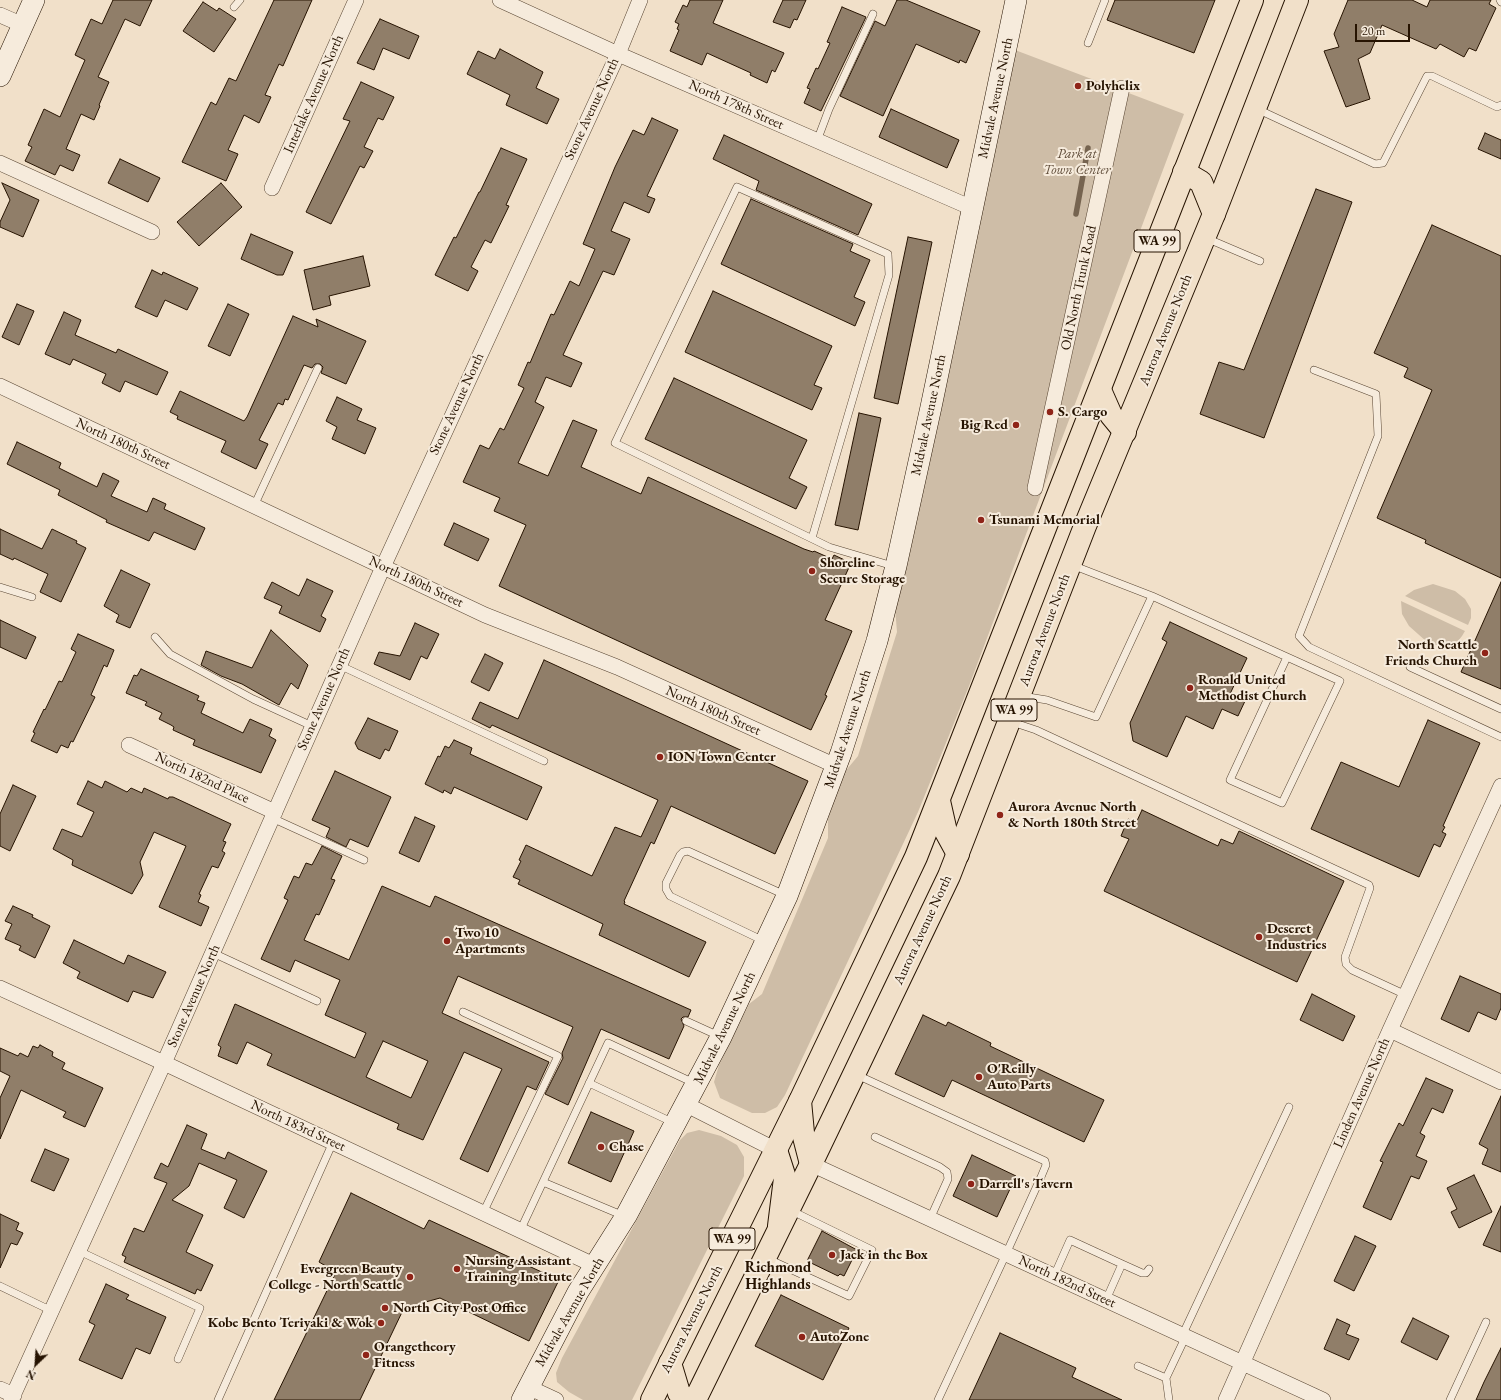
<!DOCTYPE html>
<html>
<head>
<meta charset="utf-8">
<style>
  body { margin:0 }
  #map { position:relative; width:1501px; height:1400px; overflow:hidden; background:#f1e0c9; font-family:"EB Garamond",serif }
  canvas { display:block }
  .north { position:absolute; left:16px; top:1344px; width:40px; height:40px; -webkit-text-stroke:3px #f6ebdc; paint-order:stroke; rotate:205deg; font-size:11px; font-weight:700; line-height:16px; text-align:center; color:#261301 }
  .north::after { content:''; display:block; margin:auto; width:14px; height:18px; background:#261301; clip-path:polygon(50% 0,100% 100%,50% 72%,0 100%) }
  .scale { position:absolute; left:1355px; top:24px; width:55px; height:18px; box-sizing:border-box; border:2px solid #261301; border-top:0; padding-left:5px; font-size:12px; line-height:14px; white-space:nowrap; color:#261301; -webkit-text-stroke:3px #f6ebdc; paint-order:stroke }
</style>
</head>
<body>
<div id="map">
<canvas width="1501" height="1400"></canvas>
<div class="north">N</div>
<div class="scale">20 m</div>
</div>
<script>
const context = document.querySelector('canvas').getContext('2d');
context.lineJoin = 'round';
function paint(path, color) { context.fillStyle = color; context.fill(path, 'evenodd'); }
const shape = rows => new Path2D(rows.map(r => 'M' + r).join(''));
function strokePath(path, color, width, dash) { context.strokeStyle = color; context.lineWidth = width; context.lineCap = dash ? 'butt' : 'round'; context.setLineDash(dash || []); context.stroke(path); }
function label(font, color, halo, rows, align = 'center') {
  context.font = font + ' "EB Garamond",serif'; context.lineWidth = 4; context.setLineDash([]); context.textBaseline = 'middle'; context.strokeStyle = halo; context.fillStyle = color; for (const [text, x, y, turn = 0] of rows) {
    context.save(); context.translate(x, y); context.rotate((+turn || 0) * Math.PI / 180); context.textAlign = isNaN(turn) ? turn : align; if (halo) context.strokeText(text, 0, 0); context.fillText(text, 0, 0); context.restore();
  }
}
paint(shape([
  [1015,50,1184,114,969,686,918,812,785,1095,777,1107,765,1113,752,1113,720,1098,714,1082,719,1065,749,1004,762,994,828,838,828,819,843,774,858,756,897,632,895,608],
  [1433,584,1455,591,1465,599,1471,609,1471,618,1468,625,1405,596,1414,590],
  [1401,601,1465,631,1462,636,1454,646,1447,647,1441,647,1427,642,1409,626,1402,614],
  [699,1130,721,1136,737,1145,744,1157,744,1176,632,1400,583,1400,569,1392,557,1382,556,1373,562,1358,680,1140,687,1133]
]), '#cebda7');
strokePath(shape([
  [1076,214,1088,148]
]), '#766450', 5.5);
const building = shape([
  [113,0,152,0,140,26,125,19,98,77,109,82,99,105,100,106,94,120,81,114,66,149,80,155,73,171,60,165,55,175,25,161,32,147,28,145,44,109,60,117,85,60,75,55,91,19,102,24,113,0],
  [274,0,312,0,283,66,279,64,265,95,271,97,259,123,244,115,228,150,238,154,226,181,182,162,211,102,216,105,229,78,236,81,274,0],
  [690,0,723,0,713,23,784,53,775,72,772,70,767,83,750,75,751,73,707,53,702,65,670,51,679,30,677,29,679,24,675,22,683,5,687,7,690,0],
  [783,0,806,0,797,20,794,19,790,28,773,22,783,0],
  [897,0,906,0,980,31,966,63,960,60,959,63,916,44,883,116,840,96,875,21,885,26,897,0],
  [1115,0,1215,0,1194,53,1107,20,1115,0],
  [1348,0,1412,0,1427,7,1430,0,1491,0,1489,4,1496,8,1476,51,1469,48,1464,57,1440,44,1436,49,1382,25,1370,53,1358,59,1370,99,1346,107,1324,51,1339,47,1334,34,1348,0],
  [203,2,217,11,219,8,236,19,214,52,183,31,203,2],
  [842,7,866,17,821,111,804,103,810,89,807,88,816,68,818,69,830,43,827,42,842,7],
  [380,19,419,36,409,59,383,48,374,70,357,63,380,19],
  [500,49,543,72,536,88,559,99,547,124,506,105,510,95,467,74,478,51,495,59,500,49],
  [361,82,394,97,383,120,378,118,364,147,373,151,364,168,360,166,331,224,306,212,350,121,343,119,361,82],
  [891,109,959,140,947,168,879,137,891,109],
  [652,118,678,130,647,196,655,199,649,213,624,202,611,231,630,239,614,275,603,271,563,355,582,363,571,387,546,377,535,402,544,407,518,463,548,476,573,420,597,430,581,467,641,494,648,477,804,549,813,552,814,551,832,559,834,555,851,563,825,620,852,631,825,695,827,696,811,730,499,586,526,525,494,511,500,498,463,482,480,445,489,449,500,428,504,430,524,388,518,385,528,362,530,363,551,314,554,315,570,281,579,286,595,249,583,244,615,167,633,130,644,135,652,118],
  [1485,133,1501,140,1501,159,1478,149,1485,133],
  [724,135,872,204,858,235,756,190,759,181,713,159,724,135],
  [501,148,527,159,506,205,509,206,491,243,485,240,471,267,478,271,468,291,435,275,454,237,456,238,479,192,480,192,501,148],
  [120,159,160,178,148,202,108,183,120,159],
  [2,183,39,200,23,237,0,227,0,222,10,200,2,183],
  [221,183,242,207,199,246,177,222,221,183],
  [1316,189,1352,202,1264,438,1200,414,1219,362,1244,370,1316,189],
  [751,199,853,244,850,251,870,260,854,297,865,302,855,326,721,264,751,199],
  [1432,225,1501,256,1501,578,1425,543,1426,540,1377,518,1432,390,1404,377,1408,368,1374,353,1432,225],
  [251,234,293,252,283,275,277,275,241,259,251,234],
  [908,237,932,242,898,404,874,398,908,237],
  [363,256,370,286,329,296,331,305,313,310,304,270,363,256],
  [152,270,162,275,163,272,198,288,187,310,165,300,157,317,135,307,152,270],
  [713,291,832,346,814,385,822,388,812,410,685,352,713,291],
  [17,304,34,311,19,345,2,337,17,304],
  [228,304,249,314,230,356,208,346,228,304],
  [64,312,81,320,75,335,116,353,118,349,168,372,157,395,125,381,120,392,102,383,106,374,73,359,70,365,45,354,64,312],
  [293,316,318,327,316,319,366,341,346,384,321,373,323,367,320,364,315,364,312,368,304,365,288,400,285,399,283,405,278,403,259,440,268,444,256,469,221,452,226,441,177,419,178,416,170,412,180,391,244,421,247,417,293,316],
  [674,378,807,440,789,478,807,487,796,509,645,439,674,378],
  [337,397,362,409,357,420,376,428,365,454,332,439,337,427,326,421,337,397],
  [859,413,881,418,858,530,835,525,859,413],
  [17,442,61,463,59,468,97,487,103,473,119,481,111,496,147,512,153,498,166,504,164,509,205,528,195,550,154,532,149,541,106,522,107,520,58,495,60,490,7,464,17,442],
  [454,523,489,539,478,561,444,545,454,523],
  [0,529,42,549,52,529,77,541,76,543,86,548,61,602,40,592,48,574,14,558,13,560,0,554,0,529],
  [121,570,150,584,130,628,116,622,119,615,104,606,121,570],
  [307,579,333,591,321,616,326,619,320,632,279,613,282,606,264,598,272,582,299,596,307,579],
  [1501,582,1501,689,1461,672,1501,582],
  [0,620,36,637,26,659,0,647,0,620],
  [1170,622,1247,658,1230,694,1245,701,1238,716,1222,709,1213,729,1186,716,1167,757,1133,741,1130,723,1167,642,1162,639,1170,622],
  [415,623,439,634,427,659,421,656,410,680,374,664,379,652,400,656,415,623],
  [271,630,308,665,298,689,291,683,279,705,242,684,221,676,201,665,206,651,252,668,271,630],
  [78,634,114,650,107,667,104,665,91,695,95,697,73,742,71,741,68,748,61,745,57,753,31,741,35,733,33,732,44,709,45,710,59,681,62,682,76,652,71,649,78,634],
  [485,654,503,663,489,691,471,682,485,654],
  [544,660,808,781,775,854,671,806,654,844,651,842,624,901,625,902,624,904,706,942,689,977,599,935,603,924,518,884,520,880,513,877,521,861,519,860,526,845,592,876,615,827,641,837,658,800,492,725,490,728,472,719,480,702,518,719,544,660],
  [141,669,199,696,197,700,205,703,201,713,243,733,250,719,272,729,269,736,276,740,261,773,193,745,195,740,173,730,174,727,171,725,159,719,162,713,145,705,147,702,126,693,134,675,137,676,141,669],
  [368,718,398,731,389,751,385,749,380,759,358,749,355,743,368,718],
  [1428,720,1480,743,1443,826,1445,827,1442,832,1446,834,1440,847,1434,844,1419,877,1311,829,1341,762,1399,787,1428,720],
  [454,740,472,748,470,754,542,787,527,820,454,787,451,794,444,790,443,793,425,784,438,756,440,757,445,746,449,748,454,740],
  [335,771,391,797,368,847,350,839,346,847,326,837,330,828,312,820,335,771],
  [88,781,102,788,105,781,127,792,131,788,142,793,144,788,168,799,169,797,173,797,231,824,223,841,226,842,222,851,225,853,218,868,212,866,199,894,201,895,198,902,209,907,201,926,159,907,186,846,154,832,140,862,143,875,132,894,72,865,73,860,53,849,62,829,82,837,94,812,77,804,88,781],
  [13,785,36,796,10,851,0,846,0,814,13,785],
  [1142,810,1218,846,1221,839,1233,844,1239,831,1344,881,1297,982,1104,891,1129,839,1121,836,1128,819,1136,823,1142,810],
  [415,817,435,826,419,862,399,853,415,817],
  [322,846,342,856,331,879,335,880,319,915,316,914,304,940,349,960,382,886,430,907,435,896,691,1010,688,1017,683,1017,681,1019,684,1026,669,1059,601,1029,568,1105,545,1094,563,1058,562,1053,573,1027,458,976,442,1013,549,1062,536,1090,527,1086,488,1172,460,1159,502,1069,464,1052,423,1140,397,1129,399,1124,267,1065,272,1054,247,1042,237,1064,218,1056,221,1047,218,1045,235,1004,355,1058,366,1033,325,1015,340,980,295,960,290,972,261,959,288,900,284,898,294,876,299,878,306,863,312,865,322,846],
  [383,1041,428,1061,411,1098,366,1077,383,1041],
  [13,906,33,915,32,917,50,926,35,958,19,950,21,946,5,939,12,924,5,921,13,906],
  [74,940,124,964,128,955,166,972,153,998,133,991,128,1002,77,978,80,972,63,963,74,940],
  [1460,976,1501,994,1501,1008,1496,1020,1478,1012,1469,1032,1441,1019,1460,976],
  [1312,994,1355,1016,1343,1041,1300,1020,1312,994],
  [923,1015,946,1026,948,1022,991,1043,990,1046,1104,1100,1084,1142,952,1080,944,1097,895,1074,923,1015],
  [40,1045,53,1052,52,1056,65,1063,62,1069,103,1088,85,1127,63,1117,66,1112,21,1090,0,1139,0,1098,10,1076,0,1071,0,1048,18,1056,20,1053,28,1057,33,1046,38,1048,40,1045],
  [1426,1078,1453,1090,1443,1113,1432,1108,1420,1133,1425,1136,1416,1156,1427,1161,1419,1179,1411,1176,1391,1220,1363,1207,1383,1162,1380,1161,1399,1123,1403,1126,1426,1078],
  [1501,1096,1501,1172,1482,1164,1488,1149,1479,1144,1501,1096],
  [591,1112,634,1131,611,1182,568,1163,591,1112],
  [187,1125,207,1134,201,1149,225,1159,228,1152,267,1171,244,1218,224,1208,237,1180,199,1163,189,1186,172,1200,203,1215,186,1252,213,1265,201,1291,197,1289,195,1294,124,1262,126,1257,122,1255,134,1228,144,1232,167,1183,154,1178,161,1163,168,1167,187,1125],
  [45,1149,69,1159,54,1191,31,1181,45,1149],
  [972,1155,1016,1176,997,1217,953,1196,972,1155],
  [1474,1175,1492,1212,1459,1228,1451,1212,1457,1209,1447,1188,1474,1175],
  [351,1193,424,1229,429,1220,559,1280,529,1341,440,1298,404,1308,360,1400,274,1400,336,1272,319,1262,351,1193],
  [1501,1206,1501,1252,1483,1245,1501,1206],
  [0,1214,19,1223,16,1230,23,1233,17,1245,11,1243,0,1268,0,1214],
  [822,1231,857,1250,844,1276,840,1274,838,1276,807,1261,822,1231],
  [1355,1236,1376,1246,1354,1291,1334,1281,1355,1236],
  [106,1284,129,1295,126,1299,166,1317,150,1354,136,1348,122,1379,79,1360,95,1325,89,1322,106,1284],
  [781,1295,849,1328,823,1380,755,1346,781,1295],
  [1413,1318,1449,1336,1437,1360,1401,1342,1413,1318],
  [1337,1319,1350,1325,1346,1334,1359,1339,1349,1360,1324,1349,1337,1319],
  [1000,1333,1076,1368,1072,1377,1122,1400,969,1400,1000,1333],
  [1501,1348,1501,1400,1476,1400,1484,1382,1501,1348]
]);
paint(building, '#907e69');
strokePath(building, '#261301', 1);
const lane = shape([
  [1500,0,1501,2],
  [234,7,240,0],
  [1088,43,1105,0],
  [1257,109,1375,164,1383,163,1427,76,1432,76,1497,107,1501,105],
  [817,141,829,109,873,14],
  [1206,238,1260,261],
  [1314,370,1376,394,1378,436,1299,636,1309,647,1501,737],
  [254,506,318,368],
  [812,538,889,275,888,254,737,187,615,443,829,547,893,566],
  [1072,565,1152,596,1287,657,1230,780,1282,803,1340,681,1287,657],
  [0,587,32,597],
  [155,637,170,654,253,699,312,726],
  [339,665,544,761],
  [1410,667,1501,709],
  [1022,696,1047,700,1096,717,1152,596],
  [1012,722,1036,730,1369,885,1370,888,1345,957,1346,964,1352,970,1406,995],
  [272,818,364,860],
  [764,941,670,896,666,889,666,883,680,855,683,852,688,851,785,895],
  [213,953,317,1001],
  [463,1012,558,1056,483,1213],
  [686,1021,719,1036],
  [857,1075,1045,1161,1046,1165,1041,1177,1006,1254,938,1400],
  [589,1083,674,1123],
  [875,1137,940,1167,947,1172,948,1179,930,1219],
  [543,1182,624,1216],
  [520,1231,608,1043,694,1083],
  [79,1251,200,1308,178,1359],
  [766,1258,849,1296,872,1250,790,1210],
  [1054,1276,1070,1240,1122,1264],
  [0,1286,52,1311],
  [1106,1300,1122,1264,1142,1273,1146,1273,1149,1269],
  [1182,1336,1289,1107],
  [1138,1366,1166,1378,1169,1400],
  [1166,1378,1185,1338],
  [218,1400,333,1142],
  [1450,1400,1486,1322]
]);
const street = shape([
  [500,0,618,54,972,208],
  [0,15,23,25],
  [0,163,152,232],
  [272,188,356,0],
  [0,386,485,615,617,667,836,766],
  [1035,488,1122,88],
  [129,745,275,812],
  [0,988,164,1063,596,1266],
  [1390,1030,1501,1082],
  [687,1105,776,1150],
  [811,1164,1323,1400],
  [528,1387,556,1400],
  [0,1389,14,1395],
  [11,1400,164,1063,383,567,618,54,640,0],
  [1226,1400,1390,1030,1501,786]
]);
const secondary = shape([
  [0,76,34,0],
  [522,1400,578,1292,626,1216,721,1037,787,896,841,753,877,641,896,566,931,407,1016,0]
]);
const primary = shape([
  [1184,172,1201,182,1214,214],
  [1100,390,1111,415,1125,432],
  [939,801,946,832,958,854],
  [800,1101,803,1133,811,1164],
  [776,1150,785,1178,779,1226],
  [670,1363,679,1393,687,1400]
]);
const highway = shape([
  [652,1400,800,1101,916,857,1252,0],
  [695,1400,811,1164,949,876,1085,526,1214,214,1297,0]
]);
strokePath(lane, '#594633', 8);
strokePath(street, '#594633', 16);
strokePath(secondary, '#261301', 22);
strokePath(primary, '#261301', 24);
strokePath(highway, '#261301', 24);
strokePath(lane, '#f6ebdc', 7);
strokePath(street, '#f6ebdc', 15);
strokePath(secondary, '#f6ebdc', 21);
strokePath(primary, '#f1e0c9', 22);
strokePath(highway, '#f1e0c9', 22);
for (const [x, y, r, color] of [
  [1078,86,4,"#8f2418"],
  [1050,412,4,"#8f2418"],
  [1016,425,4,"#8f2418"],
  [981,520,4,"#8f2418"],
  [812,571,4,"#8f2418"],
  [1485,653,4,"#8f2418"],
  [1190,688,4,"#8f2418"],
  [660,757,4,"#8f2418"],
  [1000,815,4,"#8f2418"],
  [1259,937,4,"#8f2418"],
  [447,941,4,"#8f2418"],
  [979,1077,4,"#8f2418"],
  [601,1147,4,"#8f2418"],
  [971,1184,4,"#8f2418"],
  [832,1255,4,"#8f2418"],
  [457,1269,4,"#8f2418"],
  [410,1277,4,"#8f2418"],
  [385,1308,4,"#8f2418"],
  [381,1323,4,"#8f2418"],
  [802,1337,4,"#8f2418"],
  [366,1355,4,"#8f2418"]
]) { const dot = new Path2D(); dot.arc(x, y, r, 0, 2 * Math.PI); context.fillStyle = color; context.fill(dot); strokePath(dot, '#f6ebdc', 1.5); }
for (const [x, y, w] of [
  [1157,241,46],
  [1014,710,46],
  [732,1239,46]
]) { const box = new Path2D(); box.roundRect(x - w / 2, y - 11, w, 22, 3); context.fillStyle = '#f6ebdc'; context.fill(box); strokePath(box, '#261301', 1); }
label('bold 13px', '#261301', null, [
  ["WA 99",1157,241],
  ["WA 99",1014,710],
  ["WA 99",732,1239]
]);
label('bold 14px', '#261301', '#f6ebdc', [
  ["Polyhelix",1086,86],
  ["S. Cargo",1058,412],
  ["Big Red",1008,425,"right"],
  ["Tsunami Memorial",989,520],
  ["Shoreline",820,563],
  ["Secure Storage",820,579],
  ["North Seattle",1477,645,"right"],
  ["Friends Church",1477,661,"right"],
  ["Ronald United",1198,680],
  ["Methodist Church",1198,696],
  ["ION Town Center",668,757],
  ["Aurora Avenue North",1008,807],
  ["& North 180th Street",1008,823],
  ["Deseret",1267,929],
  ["Industries",1267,945],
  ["Two 10",455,933],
  ["Apartments",455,949],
  ["O'Reilly",987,1069],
  ["Auto Parts",987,1085],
  ["Chase",609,1147],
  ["Darrell's Tavern",979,1184],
  ["Jack in the Box",840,1255],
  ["Nursing Assistant",465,1261],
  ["Training Institute",465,1277],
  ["Evergreen Beauty",402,1269,"right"],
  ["College - North Seattle",402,1285,"right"],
  ["North City Post Office",393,1308],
  ["Kobe Bento Teriyaki & Wok",373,1323,"right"],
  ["AutoZone",810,1337],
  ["Orangetheory",374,1347],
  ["Fitness",374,1363]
], 'left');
label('14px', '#261301', '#f6ebdc', [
  ["Interlake Avenue North",314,94,-66],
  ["Midvale Avenue North",996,98,-78],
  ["North 178th Street",736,105,24],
  ["Stone Avenue North",592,109,-65],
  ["Old North Trunk Road",1079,288,-78],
  ["Aurora Avenue North",1166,330,-68],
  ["Stone Avenue North",457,404,-65],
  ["Midvale Avenue North",929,415,-78],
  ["North 180th Street",123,444,25],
  ["North 180th Street",416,582,25],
  ["Aurora Avenue North",1045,630,-69],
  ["Stone Avenue North",324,699,-66],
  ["North 180th Street",713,711,24],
  ["Midvale Avenue North",848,729,-72],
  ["North 182nd Place",202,778,25],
  ["Aurora Avenue North",923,930,-65],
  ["Stone Avenue North",194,996,-66],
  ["Midvale Avenue North",725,1028,-64],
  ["Linden Avenue North",1362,1093,-66],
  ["North 183rd Street",298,1126,25],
  ["North 182nd Street",1067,1282,25],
  ["Midvale Avenue North",570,1312,-60],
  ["Aurora Avenue North",692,1319,-63]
]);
label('italic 14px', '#614e3b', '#f6ebdc', [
  ["Park at",1077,154],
  ["Town Center",1077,170]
]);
label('bold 15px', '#261301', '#f6ebdc', [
  ["Richmond",778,1268],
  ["Highlands",778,1285]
]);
</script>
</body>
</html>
